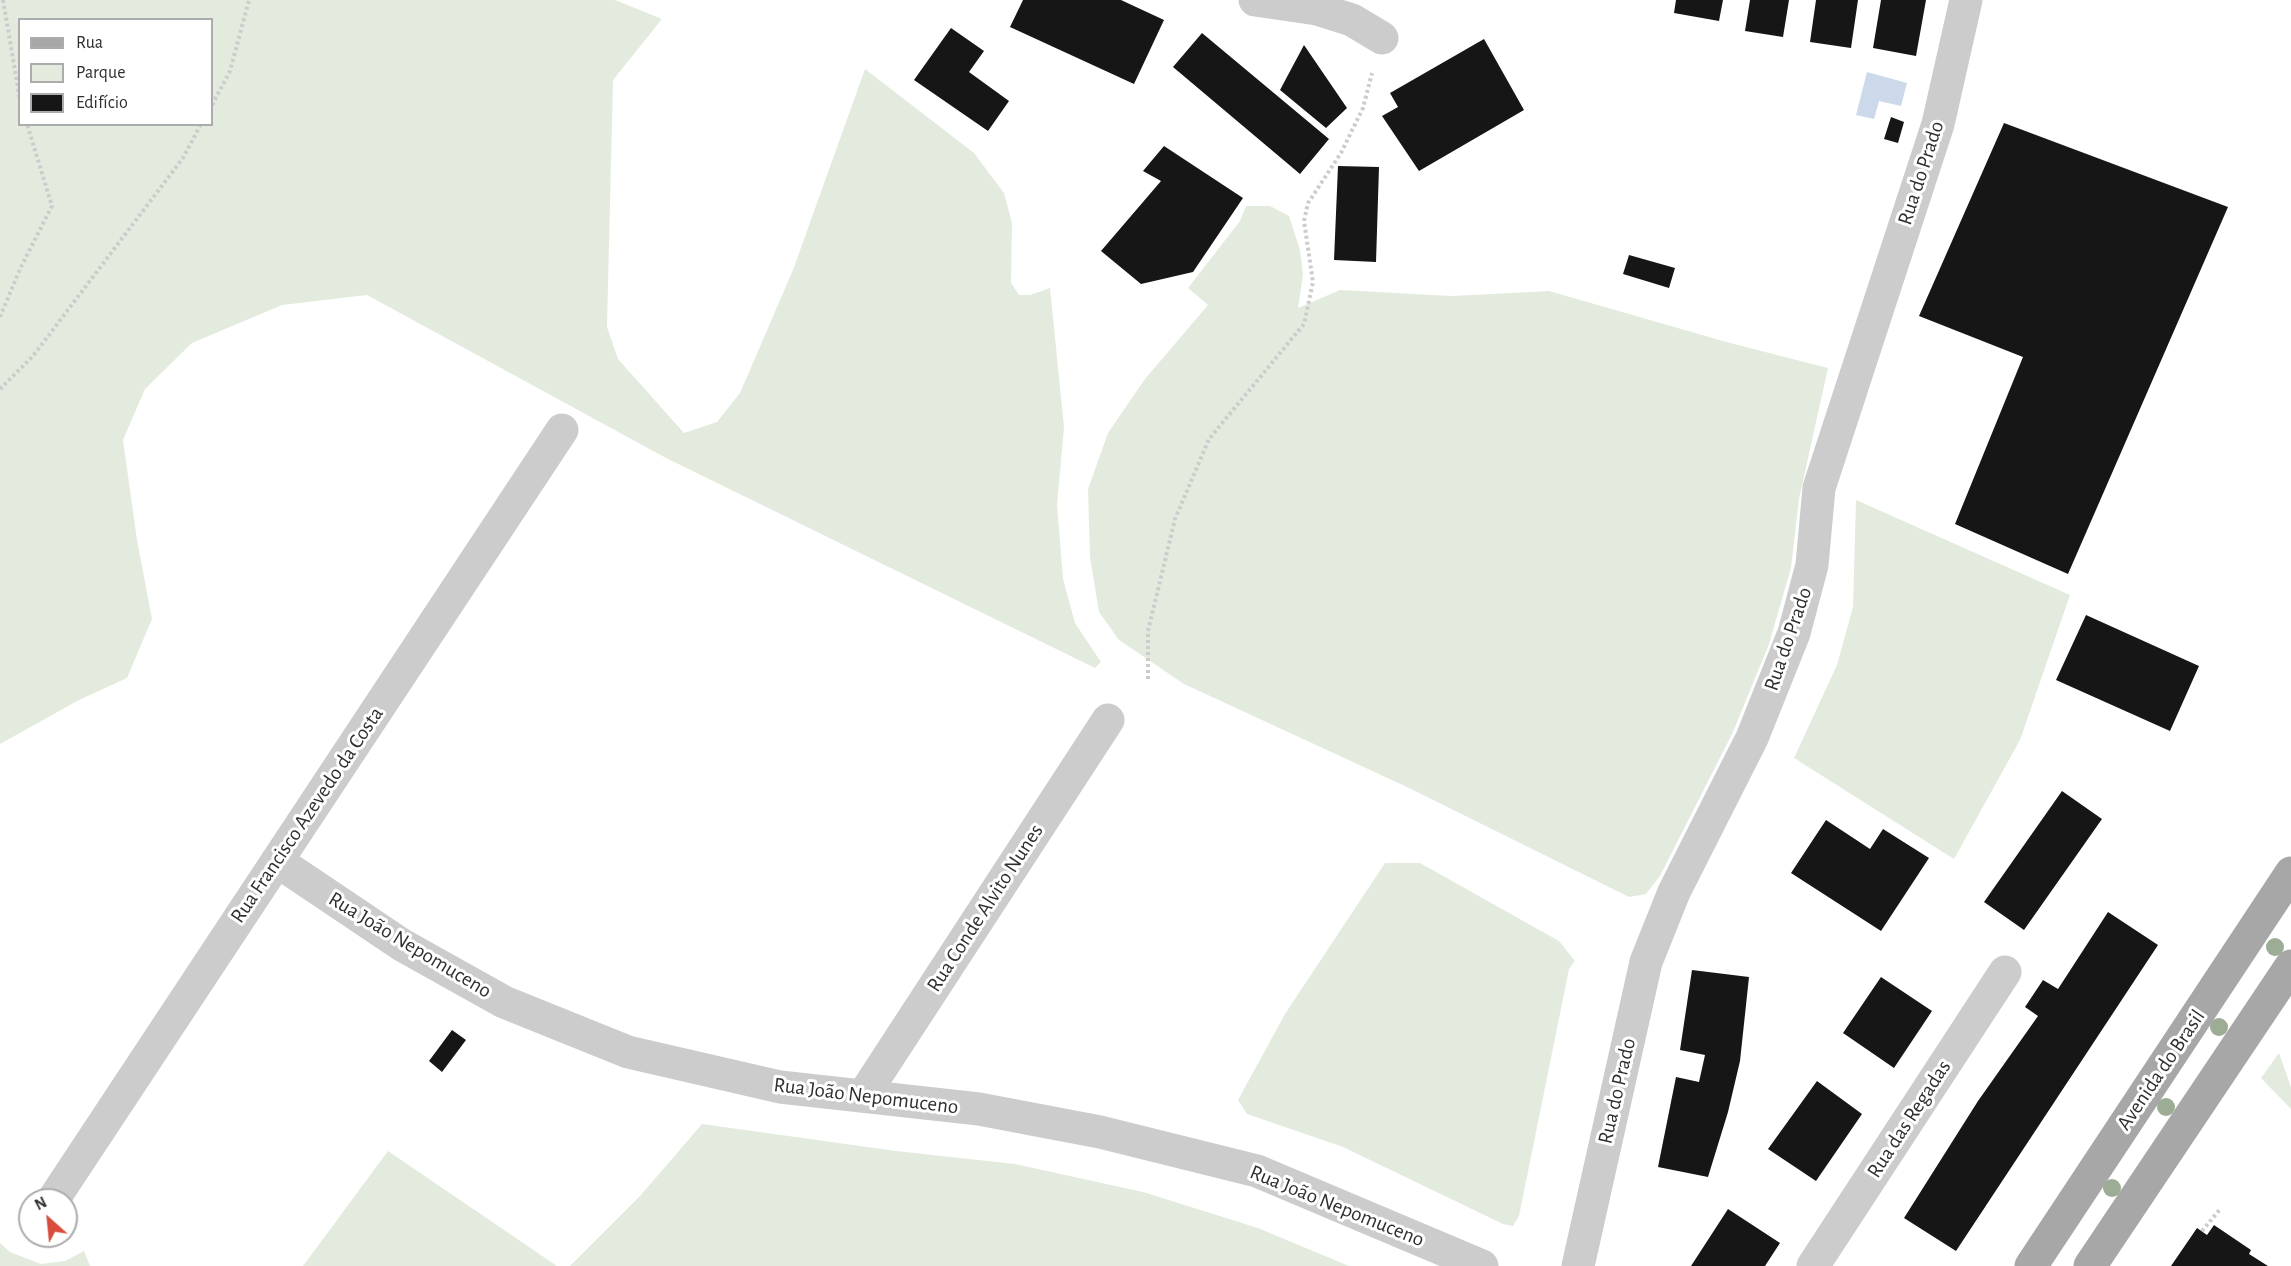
<!DOCTYPE html>
<html>
<head>
<meta charset="utf-8">
<style>
  body { margin:0 }
  #map { position:relative; width:2291px; height:1266px; overflow:hidden; background:#fff; font-family:"Alegreya Sans",sans-serif }
  canvas { display:block }
  .legend { position:absolute; left:18px; top:18px; width:195px; height:108px; box-sizing:border-box; background:#fff; border:2px solid #acacac; margin:0; padding:8px 10px; list-style:none; font-size:18px; color:#2f2f2f }
  .legend li { display:flex; align-items:center; gap:12px; height:30px }
  .legend b { width:30px; border:2px solid #acacac }
  .north { position:absolute; left:18px; top:1188px; width:60px; height:60px; box-sizing:border-box; background:#fff; border:2px solid #acacac; border-radius:50%; rotate:333deg; font-size:16px; font-weight:700; line-height:24px; text-align:center; color:#2f2f2f }
  .north::after { content:''; display:block; margin:auto; width:21px; height:27px; background:#d94d3e; clip-path:polygon(50% 0,100% 100%,50% 72%,0 100%) }
</style>
</head>
<body>
<div id="map">
<canvas width="2291" height="1266"></canvas>
<ul class="legend">
<li><b style="height:8px;background:#a7a7a7"></b>Rua</li>
<li><b style="height:16px;background:#e3ebde"></b>Parque</li>
<li><b style="height:16px;background:#161616"></b>Edifício</li>
</ul>
<div class="north">N</div>
</div>
<script>
const context = document.querySelector('canvas').getContext('2d');
context.lineJoin = 'round';
function paint(path, color) { context.fillStyle = color; context.fill(path, 'evenodd'); }
const shape = rows => new Path2D(rows.map(r => 'M' + r).join(''));
function strokePath(path, color, width, dash) { context.strokeStyle = color; context.lineWidth = width; context.lineCap = dash ? 'butt' : 'round'; context.setLineDash(dash || []); context.stroke(path); }
function label(font, color, halo, rows, align = 'center') {
  context.font = font + ' "Alegreya Sans",sans-serif'; context.lineWidth = 6; context.setLineDash([]); context.textBaseline = 'middle'; context.strokeStyle = halo; context.fillStyle = color; for (const [text, x, y, turn = 0] of rows) {
    context.save(); context.translate(x, y); context.rotate((+turn || 0) * Math.PI / 180); context.textAlign = isNaN(turn) ? turn : align; if (halo) context.strokeText(text, 0, 0); context.fillText(text, 0, 0); context.restore();
  }
}
paint(shape([
  [0,0,615,0,662,19,613,80,607,327,618,359,684,433,717,422,740,393,793,270,865,69,974,153,1004,193,1012,223,1011,283,1019,295,1030,295,1050,288,1064,427,1057,505,1063,579,1075,623,1101,662,1095,668,666,458,367,295,282,305,192,343,145,389,123,440,137,540,152,619,127,678,79,700,0,744],
  [20,20,212,20,212,124,20,124],
  [1246,206,1270,206,1289,216,1300,250,1303,275,1298,308,1340,290,1452,296,1549,291,1730,343,1828,368,1799,499,1791,568,1769,644,1733,732,1660,876,1646,894,1629,897,1407,787,1184,684,1119,640,1099,612,1090,557,1088,489,1108,433,1145,379,1208,305,1188,288,1240,221],
  [1856,500,2070,595,2020,740,1954,859,1794,758,1837,665,1853,607],
  [1385,863,1420,863,1559,941,1575,961,1569,969,1519,1216,1513,1226,1503,1224,1343,1147,1247,1114,1238,1100,1285,1014],
  [2279,1053,2291,1087,2291,1109,2261,1078],
  [702,1124,896,1151,1015,1164,1143,1192,1258,1228,1349,1266,570,1266,640,1196],
  [388,1151,557,1266,303,1266],
  [0,1243,10,1252,41,1264,65,1261,84,1251,90,1266,0,1266]
]), '#e3ebde');
paint(shape([
  [1867,72,1907,83,1901,106,1879,101,1874,119,1856,115]
]), '#ccd9ea');
paint(shape([
  [1023,0,1121,0,1164,20,1134,84,1010,27],
  [1676,0,1723,0,1719,21,1674,13],
  [1750,0,1789,0,1783,37,1745,31],
  [1816,0,1858,0,1851,48,1810,42],
  [1881,0,1926,0,1916,56,1873,48],
  [951,28,984,51,969,72,1009,101,988,131,914,80],
  [1202,33,1329,139,1300,174,1173,67],
  [1484,39,1524,110,1419,171,1382,116,1398,107,1390,93],
  [1304,45,1347,108,1326,128,1280,90],
  [1891,117,1904,122,1898,143,1884,139],
  [2004,123,2228,207,2068,574,1955,524,2023,357,1919,316],
  [1164,146,1243,198,1193,272,1141,284,1101,251,1161,181,1143,171],
  [1338,166,1379,167,1376,262,1334,260],
  [1629,255,1675,268,1669,288,1623,274],
  [2086,615,2199,666,2170,731,2056,680],
  [2062,791,2102,819,2024,930,1984,902],
  [1826,820,1870,849,1883,829,1929,858,1881,931,1791,873],
  [2108,912,2158,945,1956,1251,1904,1218,1978,1101,2038,1016,2025,1007,2043,980,2058,989],
  [1692,970,1749,977,1740,1061,1728,1112,1708,1177,1658,1167,1676,1077,1699,1082,1705,1055,1680,1050],
  [1881,977,1932,1011,1894,1068,1843,1033],
  [452,1030,466,1040,442,1072,429,1061],
  [1817,1081,1862,1114,1816,1181,1768,1149],
  [1728,1209,1780,1243,1765,1266,1691,1266],
  [2214,1225,2251,1250,2249,1254,2268,1266,2171,1266,2197,1228,2207,1235]
]), '#161616');
strokePath(shape([
  [3,0,20,100],
  [212,105,230,71,249,0],
  [0,317,20,269,52,206,27,124],
  [0,389,33,356,183,158,201,124],
  [1148,679,1148,631,1175,519,1209,439,1304,324,1313,282,1304,221,1308,203,1341,153,1363,108,1372,73],
  [2202,1231,2221,1208]
]), '#ccc', 4, [3, 3]);
strokePath(shape([
  [1255,0,1317,9,1352,20,1382,38],
  [277,861,402,945,504,1002,628,1052,780,1087,979,1109,1100,1132,1257,1171,1482,1266],
  [863,1096,1108,720],
  [53,1200,562,430],
  [1578,1266,1646,962,1674,892,1752,738,1794,633,1812,565,1819,488,1938,124,1966,0],
  [1813,1266,2005,972]
]), '#ccc', 33);
strokePath(shape([
  [2031,1266,2291,873],
  [2090,1266,2291,966]
]), '#a7a7a7', 33);
context.fillStyle = '#9dac95';
for (const [x, y] of [
  [2275,947],
  [2219,1027],
  [2166,1107],
  [2112,1188]
]) { context.beginPath(); context.arc(x, y, 9, 0, 2 * Math.PI); context.fill(); }
label('21px', '#2f2f2f', '#fff', [
  ["Rua do Prado",1921,173,-72],
  ["Rua do Prado",1788,639,-71],
  ["Rua Francisco Azevedo da Costa",307,815,-56],
  ["Rua Conde Alvito Nunes",985,908,-57],
  ["Rua João Nepomuceno",410,945,31],
  ["Avenida do Brasil",2161,1070,-56],
  ["Rua do Prado",1617,1091,-77],
  ["Rua João Nepomuceno",866,1096,7],
  ["Rua das Regadas",1909,1119,-57],
  ["Rua João Nepomuceno",1337,1206,22]
]);
</script>
</body>
</html>
